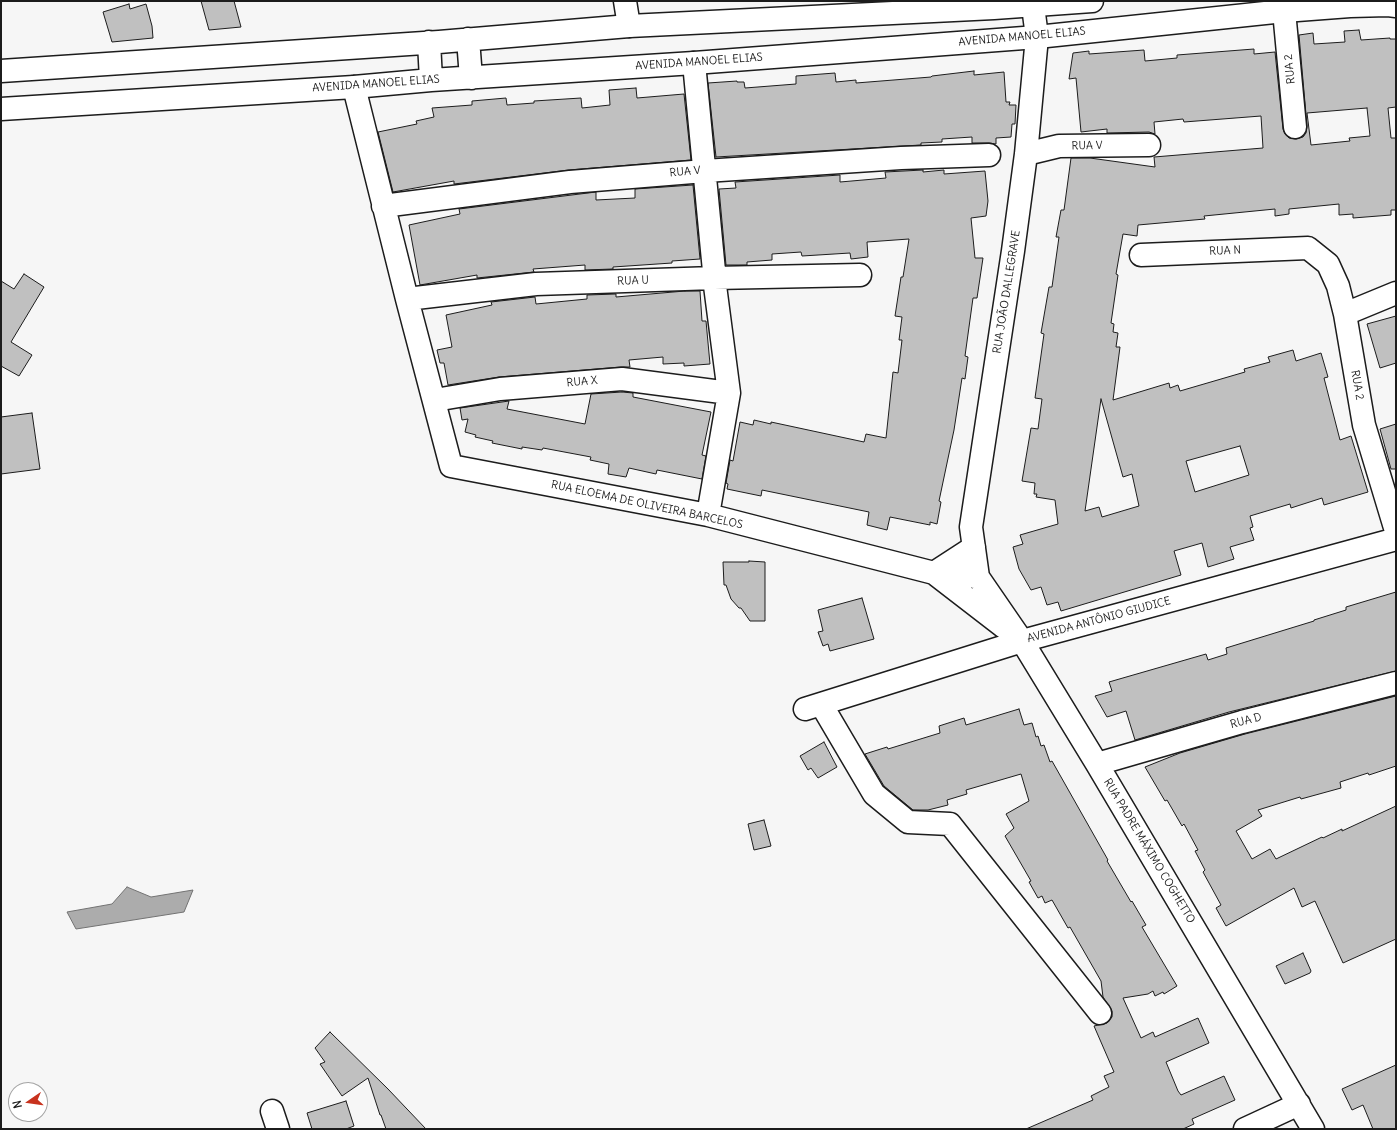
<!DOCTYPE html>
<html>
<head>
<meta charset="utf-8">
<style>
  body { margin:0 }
  #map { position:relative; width:1397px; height:1130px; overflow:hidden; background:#f6f6f6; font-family:Delius,sans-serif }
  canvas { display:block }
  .frame { position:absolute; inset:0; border:2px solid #1c1c1c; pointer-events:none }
  .north { position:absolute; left:8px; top:1082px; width:40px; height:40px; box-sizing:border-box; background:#fff; border:1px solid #a4a4a4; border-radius:50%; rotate:257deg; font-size:11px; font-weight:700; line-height:16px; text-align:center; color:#1c1c1c }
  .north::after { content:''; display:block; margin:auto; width:14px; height:18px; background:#c8321e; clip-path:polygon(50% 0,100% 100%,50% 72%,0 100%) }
</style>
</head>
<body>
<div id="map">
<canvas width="1397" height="1130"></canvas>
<div class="frame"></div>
<div class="north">N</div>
</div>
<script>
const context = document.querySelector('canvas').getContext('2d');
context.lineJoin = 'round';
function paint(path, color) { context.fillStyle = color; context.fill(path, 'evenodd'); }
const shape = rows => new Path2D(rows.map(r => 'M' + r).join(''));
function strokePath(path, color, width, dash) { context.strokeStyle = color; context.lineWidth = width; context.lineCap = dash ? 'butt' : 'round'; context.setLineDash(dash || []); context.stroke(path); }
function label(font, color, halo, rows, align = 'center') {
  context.font = font + ' Delius,sans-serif'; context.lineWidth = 3.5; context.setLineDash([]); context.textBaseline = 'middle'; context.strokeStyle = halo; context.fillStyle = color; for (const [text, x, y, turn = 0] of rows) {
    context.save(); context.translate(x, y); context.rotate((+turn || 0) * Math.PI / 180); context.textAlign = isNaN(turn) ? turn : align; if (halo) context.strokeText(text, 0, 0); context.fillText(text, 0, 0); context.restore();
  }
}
const water = shape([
  [127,887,151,897,193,890,184,912,76,929,67,912,112,904,127,887]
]);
paint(water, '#acacac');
strokePath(water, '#727272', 1);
const building = shape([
  [201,1,234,1,241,27,209,30,201,1],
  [129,4,130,9,146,4,152,26,153,38,112,42,103,12,129,4],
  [1359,30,1361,40,1390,38,1390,39,1396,39,1396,107,1388,108,1391,138,1396,138,1396,210,1391,210,1391,215,1353,218,1353,214,1339,215,1339,204,1289,209,1289,214,1275,216,1275,209,1204,216,1205,219,1138,225,1137,236,1123,234,1116,274,1118,275,1111,323,1114,324,1113,332,1118,333,1116,347,1120,347,1113,400,1169,383,1170,388,1178,385,1180,391,1245,372,1244,369,1270,362,1268,357,1293,350,1296,361,1321,353,1328,377,1324,378,1340,440,1351,436,1368,492,1324,505,1322,498,1291,508,1290,504,1250,516,1253,527,1250,528,1254,540,1230,547,1234,559,1208,567,1202,543,1174,551,1181,575,1061,611,1058,602,1047,605,1041,587,1031,590,1019,569,1013,547,1023,544,1020,535,1058,524,1055,500,1036,497,1037,494,1034,494,1035,483,1022,481,1031,428,1038,429,1042,399,1035,398,1044,334,1041,333,1049,287,1052,287,1059,237,1056,237,1061,210,1064,210,1071,158,1090,158,1155,167,1154,157,1263,148,1261,116,1184,122,1183,119,1154,122,1155,134,1149,132,1107,133,1107,129,1081,132,1076,78,1069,79,1073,53,1089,51,1089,54,1144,50,1145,61,1177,58,1177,55,1254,49,1254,54,1275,52,1283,129,1285,134,1289,138,1296,139,1303,137,1306,133,1307,126,1299,35,1313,33,1314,44,1345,42,1344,31,1359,30],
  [1367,108,1370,136,1349,138,1350,141,1311,145,1307,113,1367,108],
  [1101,399,1123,477,1132,474,1139,506,1102,517,1099,507,1085,511,1101,399],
  [1240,446,1249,475,1195,492,1186,461,1240,446],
  [974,71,974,75,1004,72,1006,102,1010,102,1009,105,1016,105,1015,124,1012,124,1011,137,996,138,996,144,989,143,972,143,972,137,942,139,942,142,921,143,921,145,716,157,708,83,737,81,737,82,744,82,745,88,796,84,796,76,835,73,836,82,856,80,856,83,931,77,932,76,974,71],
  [636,88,637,98,684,94,691,160,569,170,454,184,454,181,393,192,378,132,417,124,416,121,434,117,432,108,472,105,472,101,506,98,507,105,534,103,534,101,581,98,582,108,610,105,609,90,636,88],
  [923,170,923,172,944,170,944,174,985,171,988,201,986,216,971,218,975,258,983,258,977,298,973,298,965,356,968,357,965,379,962,378,954,430,939,501,941,502,937,524,930,522,930,525,890,517,887,530,867,525,869,512,762,490,761,496,727,489,728,484,726,483,730,460,733,461,740,422,753,425,754,420,771,424,771,422,864,442,866,434,886,438,893,372,898,373,902,340,899,340,902,317,895,316,901,277,903,277,909,239,867,242,868,257,851,259,850,253,802,256,801,252,772,254,772,260,747,262,747,265,726,265,719,189,736,188,735,182,840,175,840,182,886,178,885,172,923,170],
  [693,185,700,259,672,261,672,263,613,267,613,269,585,270,585,265,533,269,534,272,477,278,477,275,420,285,409,225,460,214,459,209,596,192,596,200,635,198,635,189,693,185],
  [24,274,44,287,11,342,32,355,19,376,1,366,1,281,14,289,24,274],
  [685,291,700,291,702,321,706,321,710,364,684,366,684,363,663,364,663,357,629,360,630,367,621,367,499,377,448,385,444,363,440,363,437,350,452,347,446,315,492,305,491,302,535,297,536,304,587,299,587,295,616,294,616,297,685,291],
  [1396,316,1396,363,1380,368,1367,324,1396,316],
  [622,392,633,393,633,397,711,412,702,455,706,456,702,479,657,470,656,474,629,468,626,477,608,474,609,464,590,460,591,457,543,448,542,450,522,447,522,449,492,443,493,441,475,437,476,435,465,432,468,419,462,420,460,408,509,401,507,409,585,424,591,394,622,392],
  [32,413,40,469,1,474,1,417,32,413],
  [1396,424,1396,469,1391,469,1380,429,1396,424],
  [749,561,765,562,765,621,750,621,741,608,739,608,731,599,726,585,724,585,723,562,749,562,749,561],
  [1396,592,1396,671,1229,712,1135,740,1126,711,1107,717,1095,696,1112,691,1109,682,1206,654,1208,660,1227,654,1226,648,1314,621,1314,620,1346,610,1346,607,1396,592],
  [862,598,874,639,830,651,828,644,823,646,818,632,823,631,818,610,862,598],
  [1396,696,1396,766,1369,775,1368,773,1340,782,1341,788,1301,799,1300,797,1258,810,1262,816,1236,831,1252,859,1270,849,1276,859,1322,837,1323,838,1342,829,1342,831,1396,806,1396,939,1343,963,1315,901,1302,907,1294,888,1226,926,1216,908,1221,905,1203,872,1205,870,1195,851,1198,850,1184,824,1182,826,1167,800,1165,801,1145,767,1180,753,1245,734,1396,696],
  [1019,709,1024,725,1032,723,1036,737,1038,736,1041,746,1044,745,1050,762,1052,761,1108,860,1107,861,1131,902,1132,901,1146,925,1142,927,1177,986,1164,994,1163,992,1155,996,1153,991,1148,994,1123,998,1141,1038,1153,1032,1155,1037,1198,1018,1209,1043,1166,1062,1178,1091,1181,1095,1224,1076,1235,1100,1192,1119,1194,1124,1183,1129,1026,1129,1093,1100,1091,1096,1109,1087,1104,1076,1114,1072,1094,1026,1107,1023,1112,1017,1112,1011,1103,997,1101,981,1070,927,1068,928,1052,900,1045,903,1042,896,1038,898,1029,882,1031,881,1005,836,1014,828,1006,814,1029,801,1021,774,966,790,967,794,947,800,948,805,928,810,913,810,884,786,865,754,887,747,888,749,940,733,939,726,964,718,966,725,1019,709],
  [824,742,837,767,818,778,811,768,808,770,800,756,824,742],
  [764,820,771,846,754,850,748,824,764,820],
  [1303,953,1311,971,1310,973,1285,984,1276,966,1303,953],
  [330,1032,388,1089,426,1129,386,1129,381,1115,380,1115,368,1078,342,1096,320,1064,325,1062,315,1048,330,1032],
  [1396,1065,1396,1129,1373,1129,1363,1105,1352,1110,1342,1089,1396,1065],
  [346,1101,354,1126,346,1129,312,1129,307,1113,346,1101]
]);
paint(building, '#c0c0c0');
strokePath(building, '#1c1c1c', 1);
const minor = shape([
  [625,1,629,26],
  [1033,6,1037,37,1026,154,1013,251,971,527,978,577,1022,641,1097,764,1313,1129],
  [1284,11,1295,127],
  [694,63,714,271],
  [354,87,407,299,451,466,708,515,934,573,978,577],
  [1026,154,1059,146,1149,145],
  [383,206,570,182,705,171,901,158,989,155],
  [1141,255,1308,248,1328,264,1338,286,1345,314,1364,425,1396,531],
  [407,299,536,284,714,278,860,275],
  [1345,314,1396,293],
  [435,400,500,389,622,379,729,393],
  [708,515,729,393,714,278],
  [934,573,1004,627],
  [934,573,974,547],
  [821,704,874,794,908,822,950,824,1100,1013],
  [805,709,1022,641,1396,539],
  [1097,764,1242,722,1396,683],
  [272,1111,278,1129],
  [1245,1129,1299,1104]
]);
const major = shape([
  [468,39,471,78],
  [429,42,431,80],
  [1,71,439,42,629,26,994,8,1092,1],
  [1,109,354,87,431,80,694,63,1037,37,1284,11,1350,6,1388,5,1396,6]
]);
strokePath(minor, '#1c1c1c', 25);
strokePath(major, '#1c1c1c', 25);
strokePath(minor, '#fff', 22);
strokePath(major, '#fff', 22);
label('11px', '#1c1c1c', '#fff', [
  ["AVENIDA MANOEL ELIAS",1022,37,-5],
  ["AVENIDA MANOEL ELIAS",699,62,-4],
  ["RUA 2",1290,69,-96],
  ["AVENIDA MANOEL ELIAS",376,84,-4],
  ["RUA V",1087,146,-1],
  ["RUA V",685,172,-5],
  ["RUA N",1225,251,-2],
  ["RUA U",633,281,-2],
  ["RUA JOÃO DALLEGRAVE",1007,292,-81],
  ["RUA X",582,382,-5],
  ["RUA 2",1357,385,80],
  ["RUA ELOEMA DE OLIVEIRA BARCELOS",647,505,12],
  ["AVENIDA ANTÔNIO GIUDICE",1099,620,-15],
  ["RUA D",1246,721,-15],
  ["RUA PADRE MÁXIMO COGHETTO",1149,851,59]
]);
</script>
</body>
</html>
